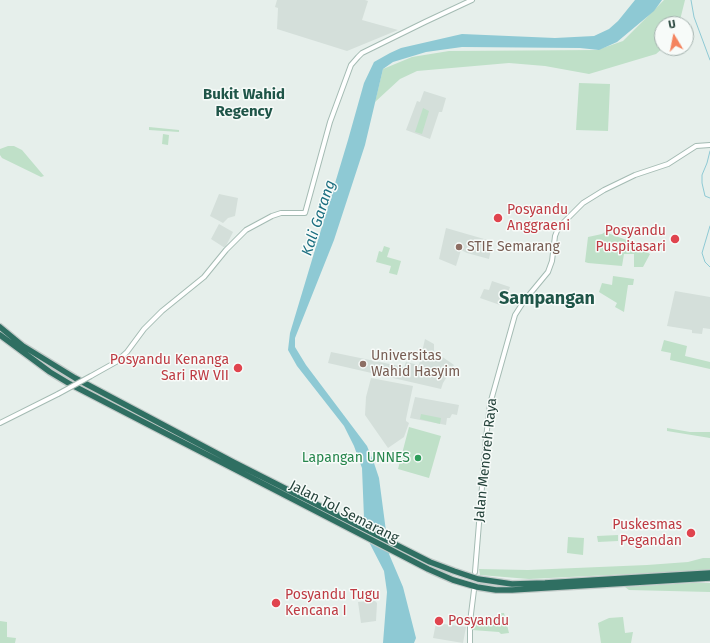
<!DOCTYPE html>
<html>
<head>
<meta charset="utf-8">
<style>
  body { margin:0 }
  #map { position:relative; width:710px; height:643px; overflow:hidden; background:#e6efeb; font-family:"Fira Sans",sans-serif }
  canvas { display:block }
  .north { position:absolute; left:654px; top:16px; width:40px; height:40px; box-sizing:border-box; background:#f7fbf9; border:1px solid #a3b1ad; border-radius:50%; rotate:350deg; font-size:11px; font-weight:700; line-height:16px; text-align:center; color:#24423a }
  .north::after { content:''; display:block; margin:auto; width:14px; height:18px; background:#f4845f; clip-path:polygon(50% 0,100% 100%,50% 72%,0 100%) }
</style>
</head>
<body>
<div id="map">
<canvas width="710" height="643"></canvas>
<div class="north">U</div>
</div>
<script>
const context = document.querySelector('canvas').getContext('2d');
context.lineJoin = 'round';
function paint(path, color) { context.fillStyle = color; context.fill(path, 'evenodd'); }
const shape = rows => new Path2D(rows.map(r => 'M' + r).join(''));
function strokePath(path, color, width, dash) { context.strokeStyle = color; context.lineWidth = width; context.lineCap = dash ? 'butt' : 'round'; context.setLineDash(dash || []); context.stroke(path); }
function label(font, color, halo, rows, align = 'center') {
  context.font = font + ' "Fira Sans",sans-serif'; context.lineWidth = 3; context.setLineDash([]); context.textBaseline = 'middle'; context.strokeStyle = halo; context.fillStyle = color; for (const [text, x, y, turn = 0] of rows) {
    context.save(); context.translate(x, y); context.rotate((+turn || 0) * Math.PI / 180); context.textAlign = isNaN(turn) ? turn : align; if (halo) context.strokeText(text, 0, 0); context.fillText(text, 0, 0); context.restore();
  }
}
paint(shape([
  [277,0,365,0,368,1,362,20,398,30,347,51,277,29,278,8,275,7],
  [424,91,446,98,442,112,439,112,430,139,406,130,417,101,420,102],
  [219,194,238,198,235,216,228,218,223,223,210,216],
  [219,224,233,232,225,248,211,239],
  [446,228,491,241,492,244,489,259,467,253,461,250,456,266,439,259],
  [492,281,510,287,503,306,480,298,484,289,489,290],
  [675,291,710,297,710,329,703,328,702,334,692,333,692,330,667,326],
  [425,339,434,344,434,351,454,365,443,383,441,389,328,363,331,352,404,367,406,362,419,365],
  [371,378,413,386,406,419,406,421,409,423,404,437,388,448,365,415,366,397],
  [415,397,459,405,457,415,452,414,450,418,447,418,446,425,410,418],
  [375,601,377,603,376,621,361,623,358,602],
  [436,623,466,627,463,643,433,638]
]), '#d4dfda');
paint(shape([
  [664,0,685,0,679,24,662,24,663,48,656,54,589,74,545,66,509,63,417,71,400,79,375,102,383,69,412,57,449,51,597,50,623,41],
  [579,83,610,84,608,131,576,130],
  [423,108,429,111,422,134,415,132],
  [149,127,179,130,179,132,149,130],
  [163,134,169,135,168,145,162,144],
  [8,146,14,146,22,150,44,176,41,177,2,158,0,155,0,149],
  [605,232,632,242,650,254,643,267,634,267,634,254,624,254,622,266,588,263,585,262,588,237,602,234],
  [384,246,390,248,387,257,401,261,397,275,389,273,391,266,376,262,379,251,382,252],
  [613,276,634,279,633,285,628,285,624,312,615,307,617,303,599,292,602,283,612,285],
  [664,340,687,346,685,356,710,362,710,369,670,360,671,353,661,351],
  [421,414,441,418,440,424,420,419],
  [409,427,441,436,429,478,398,469],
  [667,428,690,432,710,432,710,438,667,431],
  [618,535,618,541,598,542,597,536],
  [568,537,584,538,583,555,567,553],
  [703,558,710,558,710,570,529,579,480,575,479,569,528,570,647,565,688,562],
  [692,583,710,583,710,592,629,590,625,587],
  [500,613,504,613,509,633,501,634,499,632,472,630,472,620,500,620],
  [623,617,625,633,633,632,631,643,601,643,598,623,609,618],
  [0,621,7,622,7,637,16,638,15,643,0,643]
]), '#bfe0c8');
paint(shape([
  [635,0,662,0,654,11,617,42,599,50,580,48,462,47,426,52,393,62,383,69,365,145,334,240,295,338,295,347,306,365,367,446,374,463,379,478,389,554,403,587,416,638,414,643,383,643,387,592,384,571,369,542,364,518,362,468,354,446,344,426,297,366,288,350,290,333,348,140,364,83,374,62,390,53,401,48,462,34,555,38,594,36,609,29,618,21]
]), '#8ec9d4');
strokePath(shape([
  [691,0,694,17,710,60],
  [710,151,707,163,702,175,702,183,705,196,710,198],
  [710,226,702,253,705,262,710,267]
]), '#8ec9d4', 1);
const secondary = shape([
  [91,376,116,362,127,352,144,329,162,311,204,277,226,250,246,230,272,216,281,213,305,213,330,122,351,65,358,57,362,53,425,22,472,0],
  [0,423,58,394],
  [475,572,486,438,490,404,515,315,524,301,548,272,552,261,555,236,557,231,563,223,583,203,604,190,635,175,668,164,696,146,710,145],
  [470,643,470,622,474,590]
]);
const highway = shape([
  [0,327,23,346,75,378,233,462,430,562,454,571,478,579,512,584,545,583,710,573],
  [0,335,50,372,70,384,428,569,453,580,477,587,496,590,512,590,710,578]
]);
strokePath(secondary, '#a4bbb3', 6);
strokePath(highway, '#c2cac8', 8);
strokePath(secondary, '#fff', 4);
strokePath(highway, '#2f6f62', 5.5);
const secondaryBridge = shape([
  [58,394,91,376]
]);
strokePath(secondaryBridge, '#a4bbb3', 6, []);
strokePath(secondaryBridge, '#fff', 4);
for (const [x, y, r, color] of [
  [498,218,5,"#e0444e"],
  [675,239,5,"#e0444e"],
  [459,247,4,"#8d6e63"],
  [363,364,4,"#8d6e63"],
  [238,368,5,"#e0444e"],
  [418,458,4,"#2e9e5b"],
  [691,533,5,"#e0444e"],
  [276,603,5,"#e0444e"],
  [439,621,5,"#e0444e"]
]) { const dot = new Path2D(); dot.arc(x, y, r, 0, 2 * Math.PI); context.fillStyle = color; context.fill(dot); strokePath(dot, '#f7fbf9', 1.5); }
label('14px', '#be3a42', '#f7fbf9', [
  ["Posyandu",507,210],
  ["Anggraeni",507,226],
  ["Posyandu",666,231,"right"],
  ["Puspitasari",666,247,"right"],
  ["Posyandu Kenanga",229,360,"right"],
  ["Sari RW VII",229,376,"right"],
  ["Puskesmas",682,525,"right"],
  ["Pegandan",682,541,"right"],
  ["Posyandu Tugu",285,595],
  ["Kencana I",285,611],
  ["Posyandu",448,621]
], 'left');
label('14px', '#785e54', '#f7fbf9', [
  ["STIE Semarang",467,247],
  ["Universitas",371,356],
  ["Wahid Hasyim",371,372]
], 'left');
label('14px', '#27864d', '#f7fbf9', [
  ["Lapangan UNNES",410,458]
], 'right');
label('14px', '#24423a', '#f7fbf9', [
  ["Jalan Menoreh Raya",486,460,-84],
  ["Jalan Tol Semarang",344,512,27]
]);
label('bold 15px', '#1f5548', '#f7fbf9', [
  ["Bukit Wahid",244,95],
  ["Regency",244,112]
]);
label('italic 15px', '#1c6f80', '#f7fbf9', [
  ["Kali Garang",319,218,-72]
]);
label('bold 18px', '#1f5548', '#f7fbf9', [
  ["Sampangan",547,299]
]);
</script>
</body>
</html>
